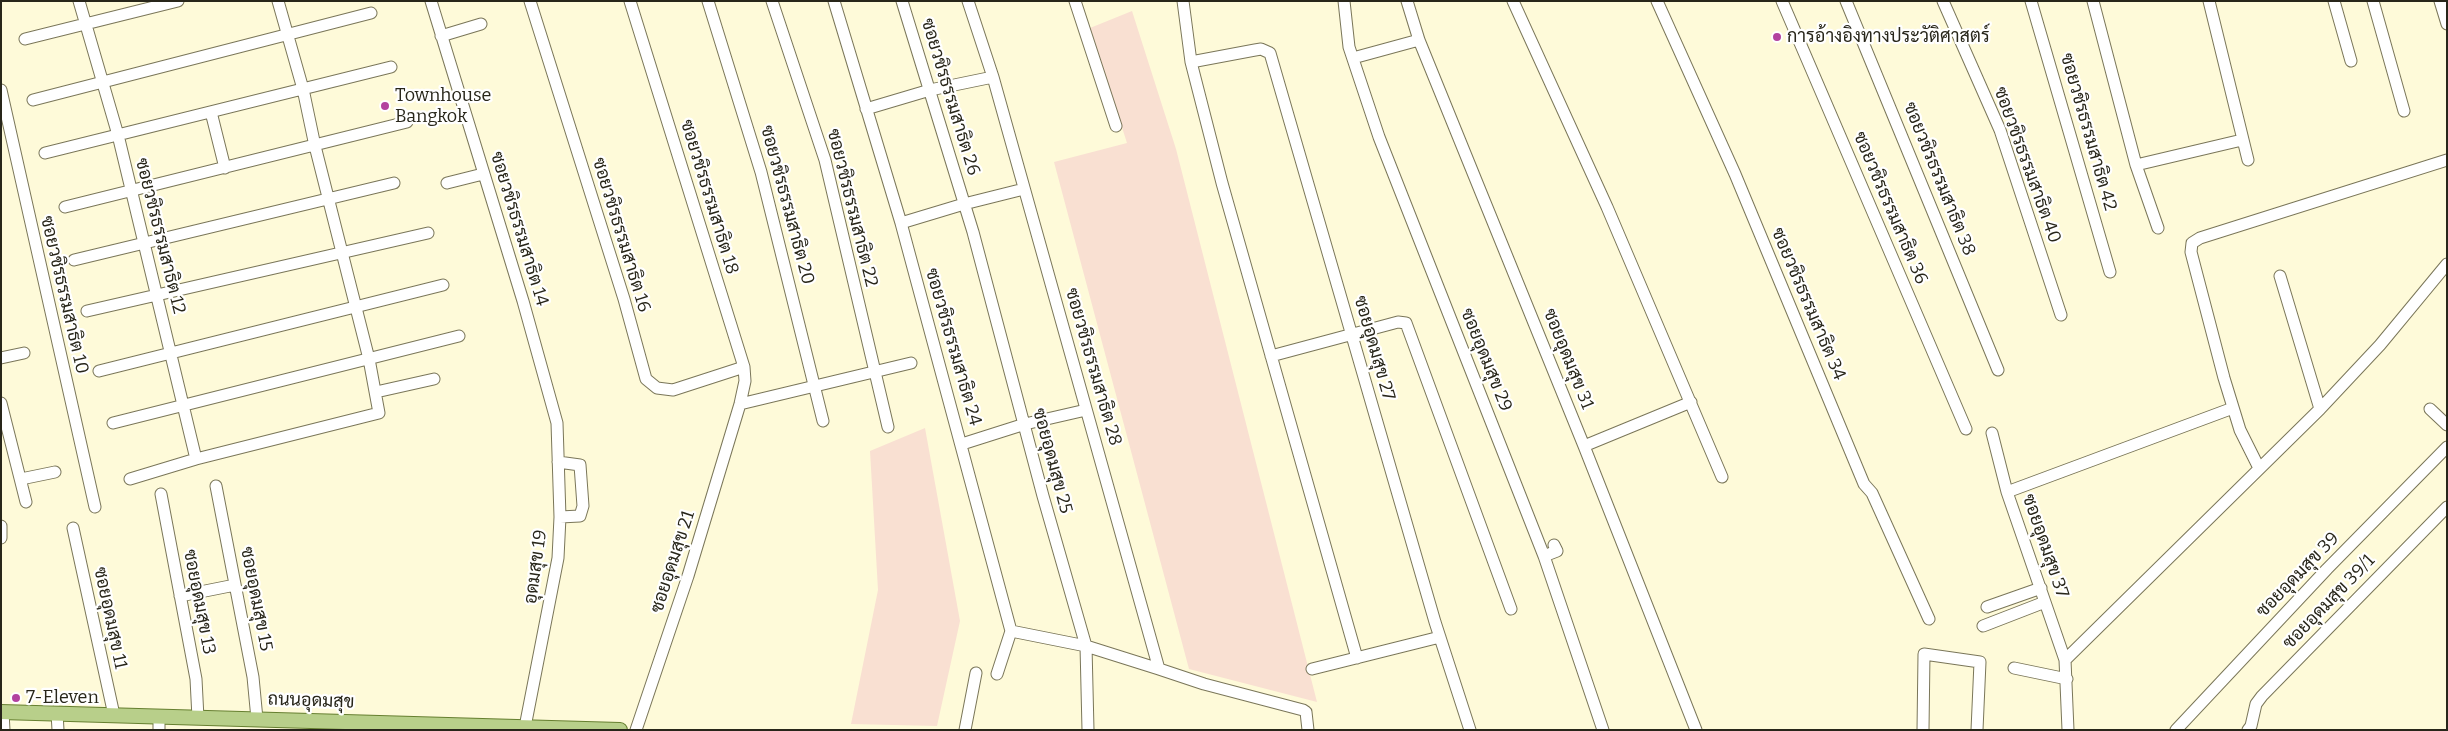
<!DOCTYPE html>
<html>
<head>
<meta charset="utf-8">
<style>
  body { margin:0 }
  #map { position:relative; width:2448px; height:731px; overflow:hidden; background:#fefad9; font-family:Bitter,serif }
  canvas { display:block }
  .frame { position:absolute; inset:0; border:2px solid #28261a; pointer-events:none }
</style>
</head>
<body>
<div id="map">
<canvas width="2448" height="731"></canvas>
<div class="frame"></div>
</div>
<script>
const context = document.querySelector('canvas').getContext('2d');
context.lineJoin = 'round';
function paint(path, color) { context.fillStyle = color; context.fill(path, 'evenodd'); }
const shape = rows => new Path2D(rows.map(r => 'M' + r).join(''));
function strokePath(path, color, width, dash) { context.strokeStyle = color; context.lineWidth = width; context.lineCap = dash ? 'butt' : 'round'; context.setLineDash(dash || []); context.stroke(path); }
function label(font, color, halo, rows, align = 'center') {
  context.font = font + ' Bitter,Sarabun,serif'; context.lineWidth = 4.5; context.setLineDash([]); context.textBaseline = 'middle'; context.strokeStyle = halo; context.fillStyle = color; for (const [text, x, y, turn = 0] of rows) {
    context.save(); context.translate(x, y); context.rotate((+turn || 0) * Math.PI / 180); context.textAlign = isNaN(turn) ? turn : align; if (halo) context.strokeText(text, 0, 0); context.fillText(text, 0, 0); context.restore();
  }
}
paint(shape([
  [1132,11,1176,149,1317,702,1189,669,1054,162,1127,143,1090,28],
  [925,428,960,621,937,726,851,724,878,590,870,451]
]), '#f9e0d2');
const minor = shape([
  [79,1,118,135,196,459],
  [431,1,523,301,557,423,560,517,558,558,525,727],
  [530,1,624,299,646,379,657,388,673,390,744,367],
  [630,1,744,367,745,381,740,404,688,576,636,730],
  [708,1,761,172,823,421],
  [772,1,825,160,888,427],
  [834,1,901,223,1011,631,1086,646,1159,669,993,77,968,1],
  [902,1,973,232,1043,496,1086,646,1088,730],
  [1075,1,1116,126],
  [1183,1,1191,62,1222,183,1357,658],
  [1344,1,1349,47,1379,137,1544,556,1603,730],
  [1407,1,1419,40,1584,446,1696,730],
  [1513,1,1607,207,1722,477],
  [1657,1,1735,174,1864,484,1872,493,1929,619],
  [1782,1,1966,429],
  [1846,1,1998,370],
  [1943,1,2000,130,2061,315],
  [2031,1,2110,272],
  [2093,1,2136,165,2158,228],
  [2209,1,2248,160],
  [2334,1,2351,61],
  [2373,1,2404,111],
  [2440,1,2447,24],
  [441,36,481,24],
  [25,39,178,1],
  [1353,58,1419,40],
  [1191,62,1255,50,1261,49,1270,53,1435,622,1470,730],
  [1,90,95,507],
  [33,100,371,13],
  [866,109,930,90,993,77],
  [211,112,225,168],
  [45,153,391,67],
  [2136,165,2242,140],
  [447,183,483,174],
  [65,207,407,122],
  [901,223,964,204,1024,189],
  [74,260,394,183],
  [2280,276,2320,409],
  [87,311,428,233],
  [1271,356,1398,322,1406,323,1511,609],
  [1,358,24,353],
  [99,371,443,285],
  [376,392,434,379],
  [1,403,26,502],
  [740,404,911,363],
  [2430,409,2447,425],
  [113,423,459,336],
  [1992,433,2007,492],
  [962,444,1025,424,1086,410],
  [1584,446,1691,402],
  [558,462,580,465,583,506,580,516,560,517],
  [2259,468,2240,430,2224,378,2191,252,2192,243,2200,238,2447,160],
  [21,479,55,472],
  [130,479,196,459,379,413,369,359,315,146,303,89,278,1],
  [216,486,253,677,257,719],
  [161,494,196,679,198,718],
  [1,526,1,538],
  [73,528,114,715],
  [1544,556,1557,551,1554,545],
  [180,596,235,585],
  [1987,607,2041,588],
  [1983,626,2045,602],
  [2065,660,2320,409,2380,345,2447,264],
  [2014,668,2067,679],
  [1159,669,1204,684,1303,710,1306,712,1308,730],
  [1312,669,1440,637],
  [997,674,1011,631],
  [3,712,4,730],
  [57,713,58,730],
  [159,730,159,717],
  [965,730,976,673],
  [1923,730,1924,654,1980,662,1977,730],
  [2068,730,2065,660,2007,492,2233,408],
  [2176,730,2327,569,2447,447],
  [2248,730,2251,726,2256,704,2262,696,2447,507]
]);
const major = shape([
  [1,712,620,730]
]);
strokePath(minor, '#7a7659', 13);
strokePath(major, '#667f30', 16);
strokePath(minor, '#fff', 11);
strokePath(major, '#b8cf8a', 14);
for (const [x, y, r, color] of [
  [1777,37,5,"#b3429f"],
  [385,106,5,"#b3429f"],
  [16,698,5,"#b3429f"]
]) { const dot = new Path2D(); dot.arc(x, y, r, 0, 2 * Math.PI); context.fillStyle = color; context.fill(dot); strokePath(dot, '#fff', 2); }
label('18px', '#28261a', '#fff', [
  ["การอ้างอิงทางประวัติศาสตร์",1787,37],
  ["Townhouse",395,96],
  ["Bangkok",395,117],
  ["7-Eleven",26,698]
], 'left');
label('18px', '#28261a', '#fff', [
  ["ซอยวชิรธรรมสาธิต 26",950,97,73],
  ["ซอยวชิรธรรมสาธิต 42",2088,132,74],
  ["ซอยวชิรธรรมสาธิต 40",2027,165,70],
  ["ซอยวชิรธรรมสาธิต 38",1939,179,68],
  ["ซอยวชิรธรรมสาธิต 18",709,197,73],
  ["ซอยวชิรธรรมสาธิต 20",787,205,75],
  ["ซอยวชิรธรรมสาธิต 22",852,208,76],
  ["ซอยวชิรธรรมสาธิต 36",1890,208,67],
  ["ซอยวชิรธรรมสาธิต 14",519,229,73],
  ["ซอยวชิรธรรมสาธิต 16",621,235,73],
  ["ซอยวชิรธรรมสาธิต 12",160,236,76],
  ["ซอยวชิรธรรมสาธิต 10",64,295,77],
  ["ซอยวชิรธรรมสาธิต 34",1808,304,67],
  ["ซอยวชิรธรรมสาธิต 24",953,347,74],
  ["ซอยอุดมสุข 27",1374,348,74],
  ["ซอยอุดมสุข 31",1568,359,68],
  ["ซอยอุดมสุข 29",1486,360,68],
  ["ซอยวชิรธรรมสาธิต 28",1093,367,74],
  ["ซอยอุดมสุข 25",1052,461,75],
  ["ซอยอุดมสุข 37",2045,546,71],
  ["ซอยอุดมสุข 21",673,562,-72],
  ["อุดมสุข 19",536,567,-82],
  ["ซอยอุดมสุข 39",2298,575,-46],
  ["ซอยอุดมสุข 15",256,599,79],
  ["ซอยอุดมสุข 13",199,602,79],
  ["ซอยอุดมสุข 39/1",2329,602,-46],
  ["ซอยอุดมสุข 11",110,618,78],
  ["ถนนอุดมสุข",311,701,2]
]);
</script>
</body>
</html>
